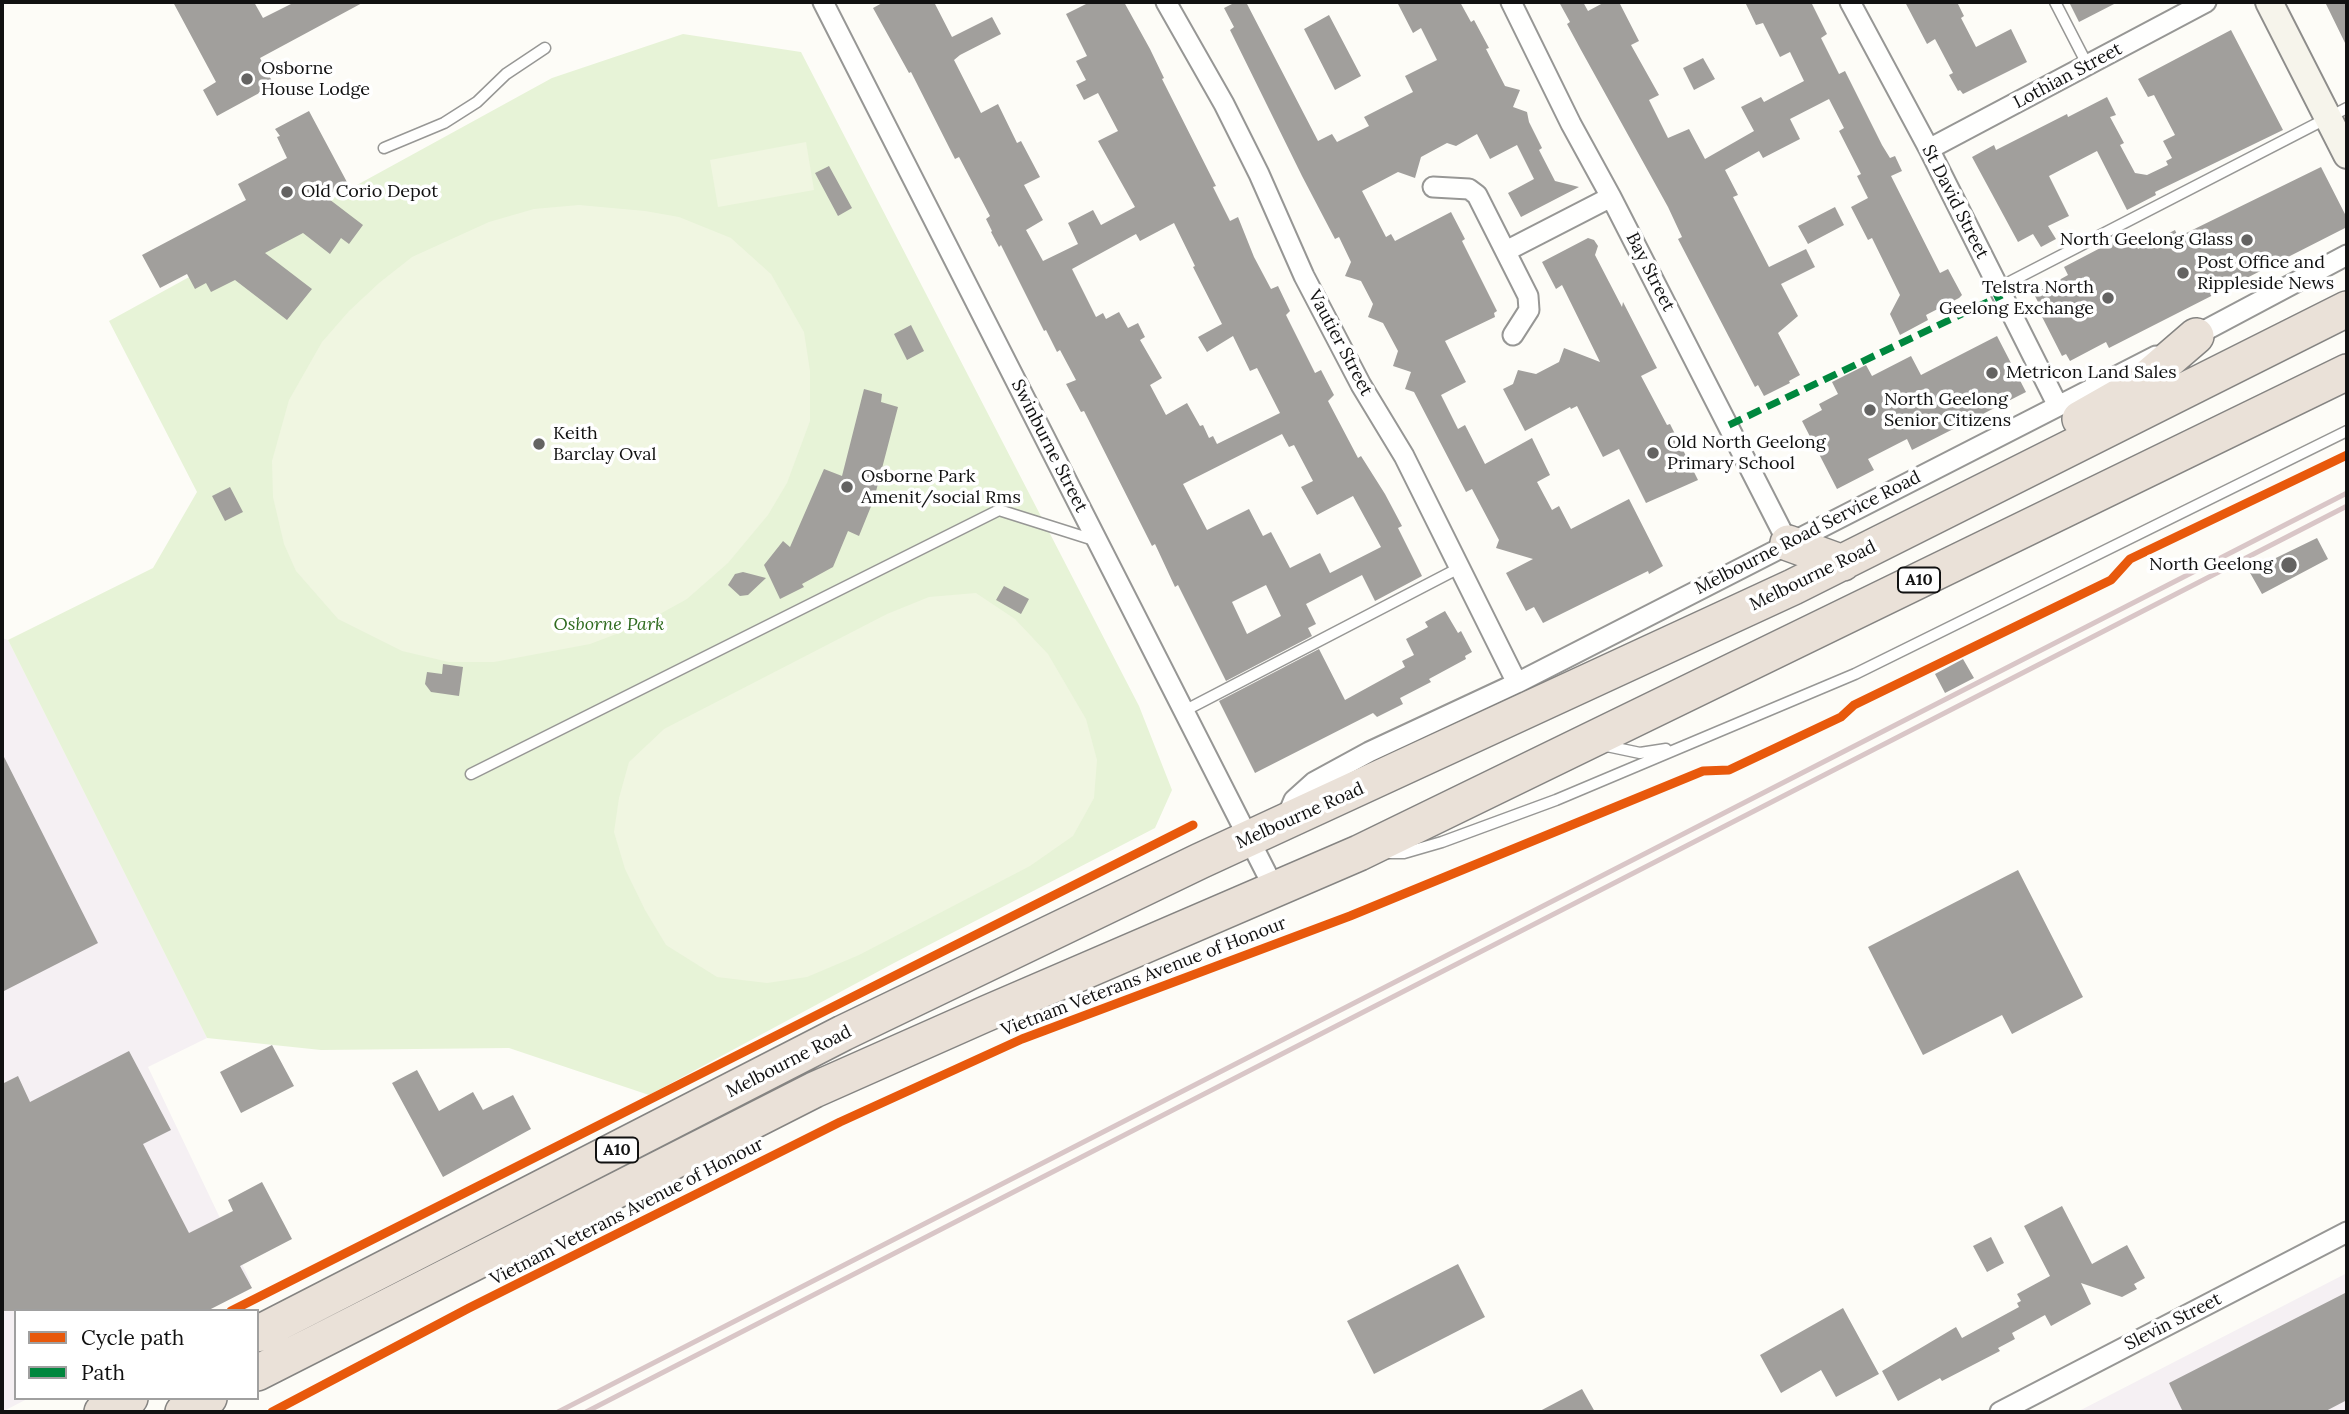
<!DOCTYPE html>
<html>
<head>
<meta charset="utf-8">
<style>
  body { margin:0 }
  #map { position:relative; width:2349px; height:1414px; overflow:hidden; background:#fdfcf7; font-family:Lora,serif }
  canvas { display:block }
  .frame { position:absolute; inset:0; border:4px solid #111; pointer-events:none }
  .legend { position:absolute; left:14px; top:1309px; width:245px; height:91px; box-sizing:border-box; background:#fff; border:2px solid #a0a0a0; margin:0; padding:9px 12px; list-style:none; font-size:21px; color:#111 }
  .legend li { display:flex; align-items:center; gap:14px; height:35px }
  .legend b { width:35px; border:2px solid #a0a0a0 }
</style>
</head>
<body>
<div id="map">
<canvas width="2349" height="1414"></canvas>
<div class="frame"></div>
<ul class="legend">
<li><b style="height:9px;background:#e8590c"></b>Cycle path</li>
<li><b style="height:9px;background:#00873e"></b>Path</li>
</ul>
</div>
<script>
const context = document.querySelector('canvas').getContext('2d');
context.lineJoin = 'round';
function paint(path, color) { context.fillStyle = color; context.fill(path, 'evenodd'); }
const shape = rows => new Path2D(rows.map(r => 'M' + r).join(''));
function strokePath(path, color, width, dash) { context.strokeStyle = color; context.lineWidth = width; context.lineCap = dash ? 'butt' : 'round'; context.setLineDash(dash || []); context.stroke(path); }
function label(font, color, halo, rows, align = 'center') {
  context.font = font + ' Lora,serif'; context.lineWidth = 7; context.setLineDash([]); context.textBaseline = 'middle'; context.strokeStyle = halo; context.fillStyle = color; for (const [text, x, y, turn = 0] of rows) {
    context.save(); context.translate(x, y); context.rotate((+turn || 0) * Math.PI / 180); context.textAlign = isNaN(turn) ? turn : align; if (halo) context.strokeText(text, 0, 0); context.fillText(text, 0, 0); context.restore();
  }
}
paint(shape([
  [2,638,8,640,207,1038,148,1067,251,1283,198,1311,16,1311,16,1398,29,1398,2,1412],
  [2347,1273,2347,1412,2077,1412]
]), '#f5f0f3');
paint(shape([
  [683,34,801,52,1139,706,1172,790,1155,828,894,963,649,1095,509,1048,321,1050,207,1038,8,640,153,568,197,492,109,321,552,78]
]), '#e7f3d7');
paint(shape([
  [806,142,814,190,718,207,710,160],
  [579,205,645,211,679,217,731,238,771,274,804,332,810,371,810,421,787,483,768,515,728,563,687,599,640,625,590,644,494,662,449,662,402,651,338,619,296,571,284,544,273,497,272,461,289,400,322,342,349,311,379,283,412,257,489,222,534,209],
  [976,593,1015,619,1048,654,1086,719,1097,760,1094,798,1073,836,1030,866,859,955,807,977,767,983,717,977,666,945,645,910,625,869,614,832,619,798,629,762,664,729,887,614,929,597]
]), '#f0f6e1');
paint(shape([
  [173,2,254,2,263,18,295,2,364,2,260,58,274,85,217,116,203,90,216,82],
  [884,2,934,2,952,37,992,17,1001,34,960,55,954,60,981,113,998,104,1017,143,1021,141,1040,177,1024,185,1043,220,1026,230,1043,261,1078,244,1068,223,1093,210,1101,225,1135,207,1098,141,1118,131,1098,93,1084,100,1076,85,1086,80,1076,61,1087,56,1066,14,1090,2,1124,2,1150,49,1164,78,1162,79,1216,186,1213,187,1230,221,1238,217,1254,257,1271,289,1278,286,1290,311,1286,315,1315,373,1321,370,1334,395,1328,401,1358,458,1361,456,1385,494,1402,526,1398,528,1422,576,1375,601,1362,575,1306,604,1316,624,1308,628,1312,636,1226,681,1178,585,1175,587,1155,544,1152,546,1084,411,1081,412,1066,384,1076,380,1060,350,1057,352,1046,330,1044,331,1001,245,999,247,991,232,992,231,986,219,990,216,959,157,955,159,911,72,909,73,873,8],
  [1174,223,1195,266,1193,267,1222,324,1198,337,1207,352,1233,336,1250,371,1257,368,1280,413,1217,444,1213,436,1209,438,1203,425,1200,426,1187,403,1166,415,1150,385,1162,378,1140,340,1145,337,1138,323,1128,328,1119,312,1106,319,1103,313,1096,317,1072,269,1136,234,1140,241],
  [1282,434,1289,447,1294,445,1313,481,1301,487,1317,515,1353,496,1381,547,1330,573,1320,553,1290,568,1271,532,1263,536,1249,509,1207,530,1183,484],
  [1266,585,1281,616,1247,634,1232,602],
  [1236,2,1246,2,1318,141,1332,134,1337,142,1369,126,1364,117,1413,92,1405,76,1437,60,1421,28,1413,33,1397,2,1460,2,1471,22,1474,20,1489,48,1486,49,1505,86,1520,90,1513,107,1527,112,1529,122,1542,148,1539,150,1555,181,1579,187,1521,217,1508,193,1534,179,1517,145,1490,159,1477,134,1456,146,1447,143,1421,157,1415,178,1398,172,1362,191,1386,237,1391,234,1395,241,1451,212,1465,239,1462,241,1497,311,1494,313,1495,317,1445,341,1466,382,1441,395,1458,429,1465,425,1485,464,1532,438,1550,475,1537,482,1552,510,1559,506,1571,529,1629,499,1663,566,1649,574,1648,571,1543,623,1534,607,1526,611,1506,573,1533,559,1496,548,1499,540,1472,489,1466,492,1414,392,1405,389,1411,372,1393,366,1398,351,1383,323,1368,317,1373,304,1361,281,1345,276,1351,262,1339,237,1335,239,1302,176,1230,30,1234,27,1224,8],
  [1559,2,1583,2,1588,11,1605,2,1619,2,1639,41,1631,45,1659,95,1649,100,1668,138,1689,129,1705,159,1754,131,1741,107,1761,97,1764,102,1804,81,1790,52,1780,57,1763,23,1756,25,1745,2,1811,2,1827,34,1821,38,1839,74,1845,71,1882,145,1890,158,1895,156,1902,171,1891,176,1940,273,1948,269,1962,295,1959,298,1926,315,1928,320,1900,335,1890,314,1900,295,1872,238,1868,240,1851,207,1868,198,1857,176,1861,174,1839,131,1844,128,1829,99,1790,119,1800,139,1763,158,1759,151,1725,170,1738,195,1733,197,1769,267,1806,249,1815,267,1781,284,1798,316,1778,333,1800,375,1789,381,1790,383,1764,396,1758,385,1755,387,1678,239,1682,237,1668,207,1581,50,1567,24,1570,22],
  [1905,2,1957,2,1964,16,1961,18,1976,47,2011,29,2027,62,1963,94,1960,90,1958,91,1949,75,1953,73,1935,39,1927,44],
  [2069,2,2118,2,2079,22],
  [2325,2,2347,2,2347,47],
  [1329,15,1361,76,1335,90,1304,29],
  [2231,30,2283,130,2155,192,2156,195,2127,210,2097,151,2049,176,2069,216,2048,226,2056,239,2041,247,2033,234,2018,242,1972,157,1994,145,1996,150,2067,114,2068,117,2107,97,2116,115,2110,117,2124,143,2120,145,2135,173,2147,175,2168,165,2166,161,2172,158,2163,141,2175,135,2154,95,2148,97,2138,79],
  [1703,58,1715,79,1694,90,1683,68],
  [309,111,348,184,325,196,363,225,349,244,341,238,330,254,303,233,265,253,312,289,287,320,235,280,211,292,206,283,195,289,187,274,160,288,142,255,246,200,238,184,287,158,277,137,280,136,275,129],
  [829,166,852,208,838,216,815,173],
  [2321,167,2347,218,2347,227,2109,348,2106,342,2070,361,2066,354,2062,356,2037,307,2040,306,2034,294,2068,275,2064,267,2129,233,2138,249,2175,230,2178,237],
  [1835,207,1844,225,1808,244,1798,226],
  [1588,238,1594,240,1598,246,1595,255,1622,307,1623,302,1657,368,1641,376,1667,425,1670,424,1698,480,1646,503,1619,449,1603,457,1577,406,1571,409,1570,407,1525,431,1503,389,1513,384,1518,370,1536,374,1559,362,1564,348,1600,362,1562,285,1556,289,1542,262],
  [911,325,924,351,907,360,894,334],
  [1997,336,2026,392,1912,450,1907,439,1868,459,1874,470,1837,489,1802,421,1822,410,1819,404,1838,394,1832,382,1866,365,1872,376,1911,356,1921,375],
  [864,389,882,394,881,402,898,407,874,499,859,536,848,531,833,567,802,584,804,587,780,599,764,565,783,541,790,547,824,469,842,476],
  [230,487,243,512,225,521,212,496],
  [2317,538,2328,559,2262,594,2249,571],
  [743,572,766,578,748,595,740,596,728,585,735,574],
  [1004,586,1029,599,1021,614,996,600],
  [1445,611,1458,633,1461,631,1472,652,1465,656,1466,659,1429,679,1431,682,1400,698,1403,704,1377,717,1373,713,1255,773,1219,701,1319,649,1345,700,1405,667,1402,661,1414,655,1406,639,1428,627,1425,622],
  [1963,659,1974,678,1945,693,1935,674],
  [443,664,463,667,459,696,431,692,425,684,427,672,442,674],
  [2,753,98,943,2,992],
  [2018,870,2083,997,2012,1034,2002,1015,1923,1055,1868,947],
  [272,1045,294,1086,241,1113,220,1072],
  [129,1051,171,1130,143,1144,189,1233,233,1211,228,1200,262,1182,292,1239,240,1266,252,1288,207,1311,2,1311,2,1084,18,1076,30,1102],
  [417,1070,439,1111,473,1092,483,1110,513,1095,531,1129,443,1177,392,1083],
  [2062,1206,2092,1264,2127,1245,2145,1278,2134,1284,2137,1289,2122,1297,2081,1283,2091,1304,2051,1326,2045,1315,2012,1333,2015,1339,1998,1348,2000,1351,1942,1381,1940,1378,1898,1401,1882,1371,1956,1327,1962,1338,2019,1307,2017,1303,2021,1301,2017,1294,2050,1276,2024,1226],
  [1991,1237,2004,1263,1987,1272,1973,1246],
  [1458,1264,1485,1317,1374,1374,1347,1321],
  [2347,1292,2347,1400,2324,1412,2183,1412,2169,1383],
  [1843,1308,1879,1374,1836,1397,1821,1370,1781,1393,1760,1355],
  [1582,1389,1595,1412,1538,1412]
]), '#a19f9c');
const lane = shape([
  [2055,2,2088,66],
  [384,148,444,123,477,102,506,74,545,48],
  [1998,288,2347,108],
  [1184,711,1461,567],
  [1602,745,1640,753,1666,749],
  [471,774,999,510,1097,541],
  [1389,853,1404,853,1442,842,1556,800,1855,674,2347,431]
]);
const street = shape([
  [823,2,1275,890],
  [1166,2,1224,104,1259,174,1304,276,1361,385,1404,456,1517,683],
  [1511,2,1571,124,1611,197,1788,543],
  [1850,2,1929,149,2057,404],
  [1929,149,2206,2],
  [1433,187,1469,189,1477,195,1528,296,1529,310,1513,335],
  [1506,251,1611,197],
  [2189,339,2347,255],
  [1286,819,1294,800,1314,782,1369,752,1517,683,2156,356],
  [2000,1412,2347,1232]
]);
const secondary = shape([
  [2269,2,2347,155]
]);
const highway = shape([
  [2080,419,2138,386,2196,336],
  [1788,543,1843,563],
  [257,1334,843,1033,1200,861,1793,587,2347,309],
  [257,1373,814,1090,983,1015,1359,853,2347,372],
  [102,1412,130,1398],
  [183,1412,209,1398]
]);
strokePath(lane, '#979795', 13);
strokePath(street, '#979795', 23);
strokePath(secondary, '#8e8d8b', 30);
strokePath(highway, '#858482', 38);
strokePath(lane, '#fffffe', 10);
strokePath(street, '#fffffe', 19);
strokePath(secondary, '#f6f4eb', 26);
strokePath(highway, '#eae1d8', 35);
strokePath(shape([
  [558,1412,2347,493],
  [586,1412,2347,506]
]), '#d9c6c7', 5);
strokePath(shape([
  [1729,425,2002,295]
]), '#00873e', 7, [14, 7]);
strokePath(shape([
  [231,1311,1193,825],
  [272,1412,469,1308,840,1122,1022,1039,1350,916,1703,771,1729,770,1841,717,1854,705,2111,580,2130,559,2347,455]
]), '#e8590c', 9);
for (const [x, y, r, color] of [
  [247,79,7,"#646362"],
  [287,192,7,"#646362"],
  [2247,240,7,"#646362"],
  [2183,273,7,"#646362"],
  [2108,298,7,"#646362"],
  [1992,373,7,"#646362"],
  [1870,410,7,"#646362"],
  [539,444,7,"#646362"],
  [1653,453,7,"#646362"],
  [847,487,7,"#646362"],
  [2289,565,9,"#646362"]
]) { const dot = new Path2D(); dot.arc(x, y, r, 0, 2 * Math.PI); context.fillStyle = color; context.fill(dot); strokePath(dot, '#fff', 2.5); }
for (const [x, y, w] of [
  [1919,580,42],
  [617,1150,42]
]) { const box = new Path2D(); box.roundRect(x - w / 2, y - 12.5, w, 25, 5); context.fillStyle = '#fff'; context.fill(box); strokePath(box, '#111', 2); }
label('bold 16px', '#111', null, [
  ["A10",1919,580],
  ["A10",617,1150]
]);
label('18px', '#111', '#fff', [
  ["Osborne",261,69],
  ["House Lodge",261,90],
  ["Old Corio Depot",301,192],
  ["North Geelong Glass",2233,240,"right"],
  ["Post Office and",2197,263],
  ["Rippleside News",2197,284],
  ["Telstra North",2094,288,"right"],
  ["Geelong Exchange",2094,309,"right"],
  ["Metricon Land Sales",2006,373],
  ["North Geelong",1884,400],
  ["Senior Citizens",1884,421],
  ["Keith",553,434],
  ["Barclay Oval",553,455],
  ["Old North Geelong",1667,443],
  ["Primary School",1667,464],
  ["Osborne Park",861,477],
  ["Amenit/social Rms",861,498],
  ["North Geelong",2273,565,"right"]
], 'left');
label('18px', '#111', '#fff', [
  ["Lothian Street",2068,76,-28],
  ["St David Street",1955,202,63],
  ["Bay Street",1650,272,63],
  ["Vautier Street",1340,343,62],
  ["Swinburne Street",1049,446,63],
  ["Melbourne Road Service Road",1808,533,-27],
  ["Melbourne Road",1813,576,-26],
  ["Melbourne Road",1300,816,-24],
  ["Vietnam Veterans Avenue of Honour",1144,977,-21],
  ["Melbourne Road",789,1062,-27],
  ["Vietnam Veterans Avenue of Honour",627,1212,-27],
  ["Slevin Street",2173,1322,-27]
]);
label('italic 18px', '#2f6b1f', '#fff', [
  ["Osborne Park",609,625]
]);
</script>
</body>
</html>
